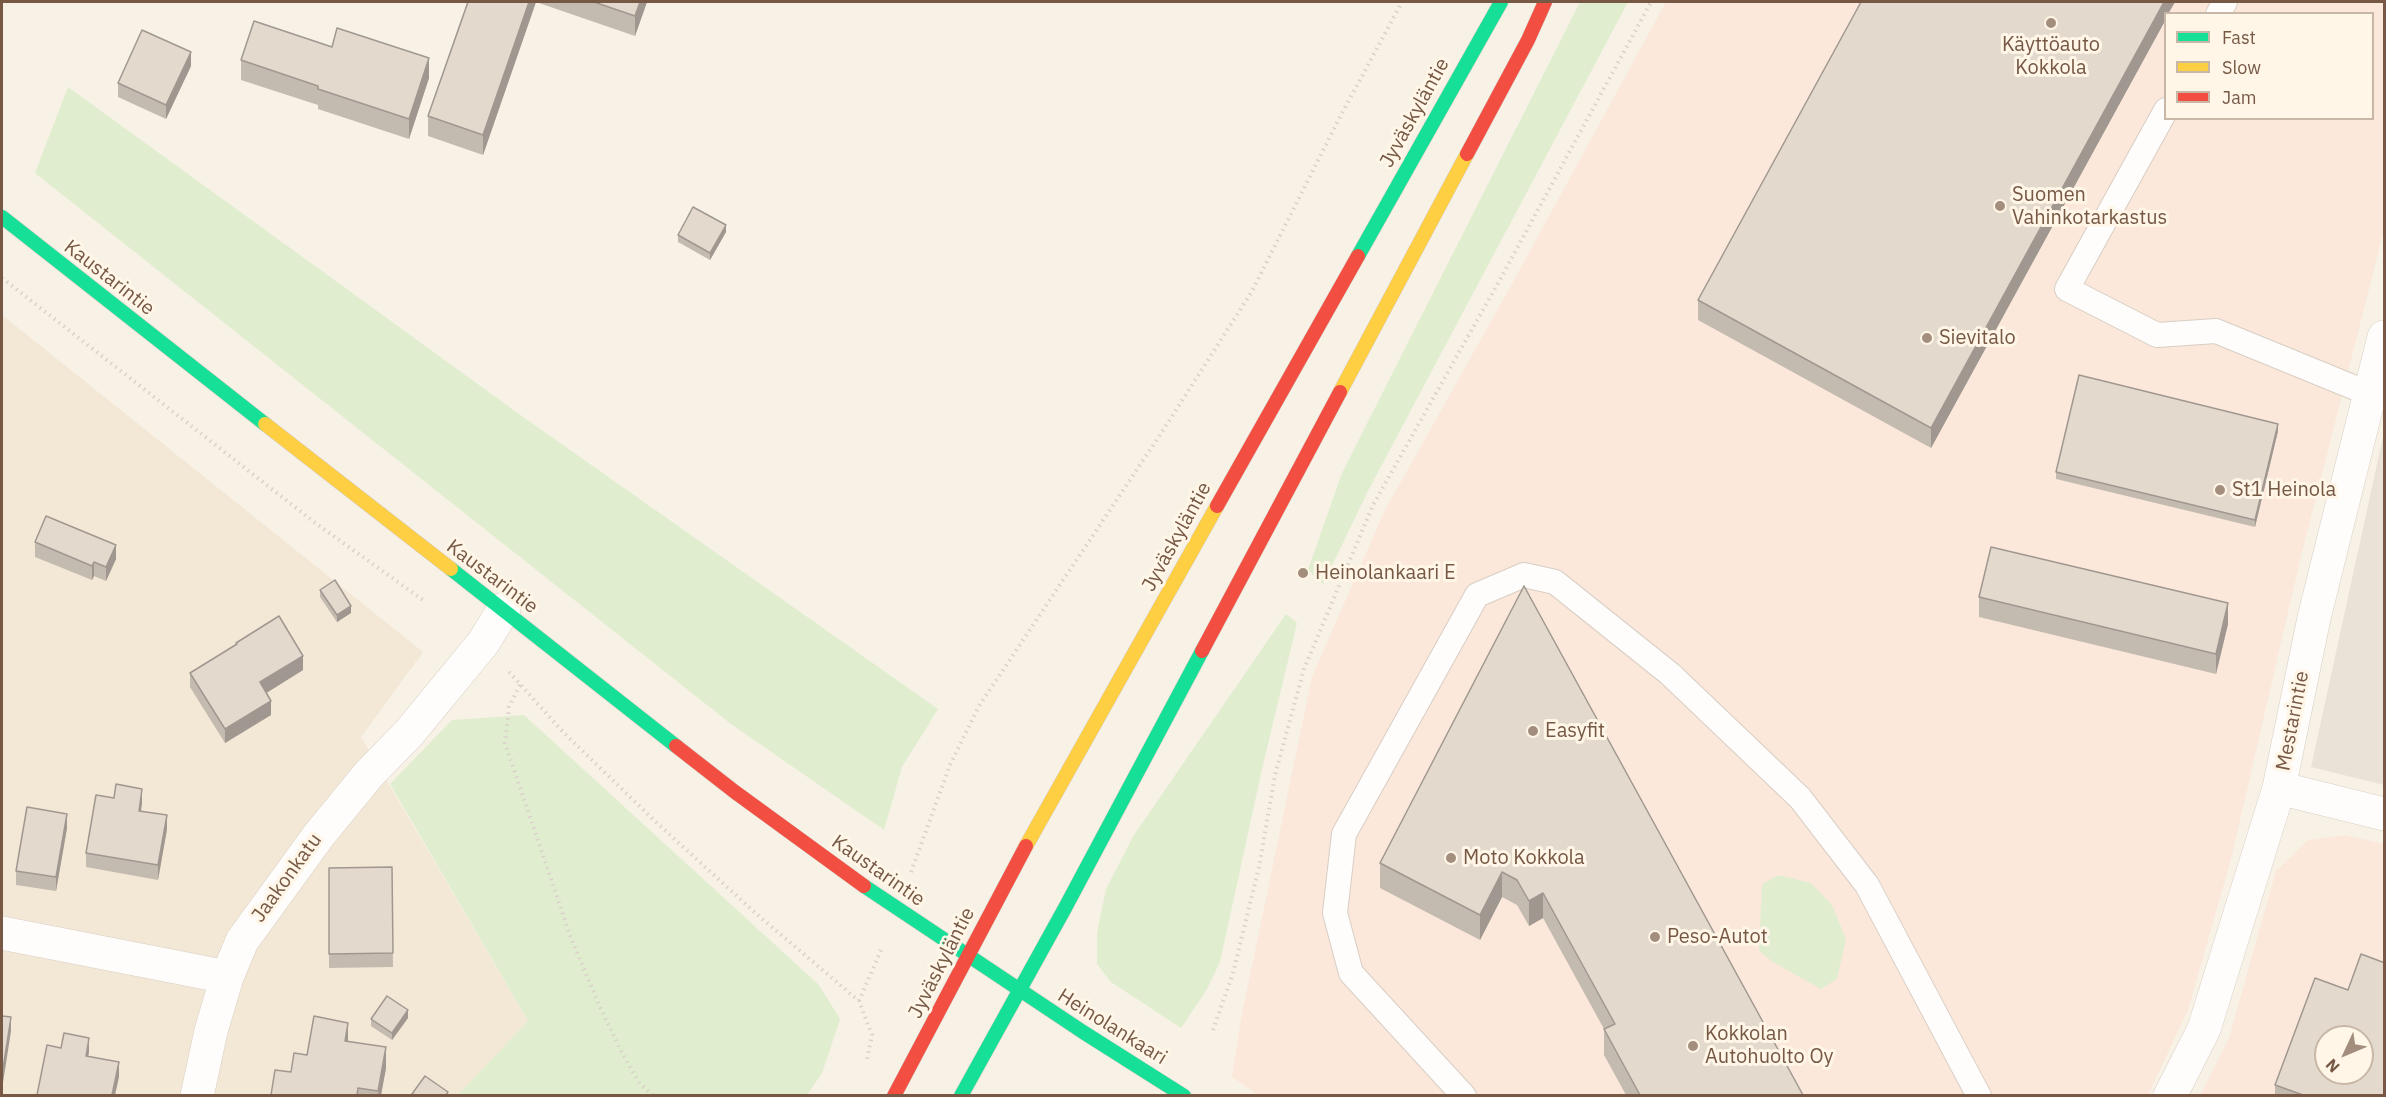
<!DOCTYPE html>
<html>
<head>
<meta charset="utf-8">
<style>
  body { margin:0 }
  #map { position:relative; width:2386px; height:1097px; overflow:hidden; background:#f7f1e6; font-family:"IBM Plex Sans",sans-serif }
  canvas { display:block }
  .frame { position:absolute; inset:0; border:3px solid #765845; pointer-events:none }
  .legend { position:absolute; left:2164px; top:12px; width:210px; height:108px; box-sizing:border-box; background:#fff6e7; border:2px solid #c8b7a6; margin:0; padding:8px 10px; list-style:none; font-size:18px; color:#765845 }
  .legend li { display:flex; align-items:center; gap:12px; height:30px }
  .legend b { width:30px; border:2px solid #c8b7a6 }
  .north { position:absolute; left:2314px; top:1025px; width:60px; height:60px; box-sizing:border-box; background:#fff6e7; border:2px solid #c8b7a6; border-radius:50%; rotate:226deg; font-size:16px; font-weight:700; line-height:24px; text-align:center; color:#765845 }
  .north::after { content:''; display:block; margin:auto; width:21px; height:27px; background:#a38e7d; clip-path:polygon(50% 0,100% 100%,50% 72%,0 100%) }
</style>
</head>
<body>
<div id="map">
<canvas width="2386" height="1097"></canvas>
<div class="frame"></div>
<ul class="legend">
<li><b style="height:8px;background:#16e098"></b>Fast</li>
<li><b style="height:8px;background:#ffcf43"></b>Slow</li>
<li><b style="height:8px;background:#f24e42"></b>Jam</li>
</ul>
<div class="north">N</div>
</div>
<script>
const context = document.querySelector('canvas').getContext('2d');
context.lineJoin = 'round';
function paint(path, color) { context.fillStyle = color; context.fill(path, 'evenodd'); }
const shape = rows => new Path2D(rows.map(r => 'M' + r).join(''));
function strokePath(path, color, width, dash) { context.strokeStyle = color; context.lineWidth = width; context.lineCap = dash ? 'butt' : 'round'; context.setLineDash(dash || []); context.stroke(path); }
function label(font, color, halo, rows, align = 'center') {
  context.font = font + ' "IBM Plex Sans",sans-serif'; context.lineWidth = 6; context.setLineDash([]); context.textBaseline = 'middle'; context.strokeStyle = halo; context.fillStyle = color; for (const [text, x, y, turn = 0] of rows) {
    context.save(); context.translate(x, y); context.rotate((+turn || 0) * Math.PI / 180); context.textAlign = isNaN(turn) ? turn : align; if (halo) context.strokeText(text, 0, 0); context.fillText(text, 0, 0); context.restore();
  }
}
paint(shape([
  [2,315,423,652,361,737,528,1021,458,1095,2,1095]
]), '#f3e7d5');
paint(shape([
  [1666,2,2384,2,2384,230,2301,556,2231,859,2188,1010,2148,1095,1260,1096,1232,1077,1241,1019,1312,677,1384,512,1508,291],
  [2166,14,2372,14,2372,118,2166,118],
  [2345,835,2384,844,2384,1095,2200,1096,2229,1038,2276,871,2308,840],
  [2326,1037,2362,1037,2362,1073,2326,1073]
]), '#fbe8db');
paint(shape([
  [2384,432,2384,785,2311,767]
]), '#eae1d7');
paint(shape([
  [1580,2,1628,2,1369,489,1323,584,1308,570,1342,473],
  [68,87,526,419,938,709,902,767,884,830,731,724,35,173],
  [1286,614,1297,623,1262,769,1220,962,1207,989,1181,1028,1111,982,1097,964,1097,933,1106,889,1134,835],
  [524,715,819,985,840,1019,822,1073,807,1095,458,1095,528,1021,390,784,452,720],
  [1779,875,1811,883,1832,905,1846,939,1837,979,1821,989,1773,962,1759,951,1762,884]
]), '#e0eecf');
const lane = shape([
  [2218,14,2225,2],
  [2166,110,2067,289,2157,335,2216,331,2370,394],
  [1464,1096,1351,973,1335,913,1344,834,1477,595,1524,575,1555,582,1670,674,1800,798,1867,885,1979,1096]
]);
const street = shape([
  [2279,788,2384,814],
  [2,933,227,977],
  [197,1096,211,1031,227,977,242,941,319,835,369,774,409,733,483,643,504,609],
  [2170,1096,2204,1029,2279,788,2314,618,2384,337]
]);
const fast = shape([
  [2,217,265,424],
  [1358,256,1501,2],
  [451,569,676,746],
  [864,886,1083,1032,1184,1096],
  [961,1096,1065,908,1202,651]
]);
const slow = shape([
  [1340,392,1467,154],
  [265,424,451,569],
  [1026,846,1217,506]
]);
const jam = shape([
  [1467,154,1528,40,1545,2],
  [1217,506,1358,256],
  [1202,651,1340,392],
  [676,746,735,792,864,886],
  [894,1096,1026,846]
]);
strokePath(lane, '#d8cec4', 26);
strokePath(street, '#d8cec4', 34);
strokePath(fast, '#d7cdc3', 15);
strokePath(slow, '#d7cdc3', 15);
strokePath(jam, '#d7cdc3', 15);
strokePath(shape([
  [2,278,314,522,423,600],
  [509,672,564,733,658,824,760,917,859,1001,872,1035,867,1059],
  [520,685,509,707,505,743,571,938,599,1005,622,1053,640,1084,654,1096],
  [911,872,950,765,979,706,1158,438,1251,293,1341,115,1402,2],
  [859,1001,883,946],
  [1213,1030,1233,973,1259,867,1275,775,1304,669,1373,505,1497,285,1651,2]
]), '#dad1ca', 4, [1.5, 4.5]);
strokePath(lane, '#fefdfb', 24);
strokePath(street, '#fefdfb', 33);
strokePath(fast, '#16e098', 14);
strokePath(slow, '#ffcf43', 14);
strokePath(jam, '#f24e42', 14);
paint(shape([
  [463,2,647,2,635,36,536,2,483,155,428,136,428,116,467,3],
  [1861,2,2175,2,2168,14,2166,14,2166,19,1931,448,1698,320,1698,300],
  [241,60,429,78,409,139,318,109,318,105,241,80],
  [191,66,166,119,118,97,118,83],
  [726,232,710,260,678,242,678,235],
  [2278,431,2255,527,2056,479,2056,472],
  [35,542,116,559,106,581,94,576,92,580,35,557],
  [1524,586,1803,1095,1626,1095,1604,1055,1604,1029,1543,918,1529,926,1517,905,1502,897,1480,940,1380,888,1380,863],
  [320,590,351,613,337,622,320,597],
  [1979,597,2228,624,2216,674,1979,617],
  [236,643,303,670,266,693,271,715,225,743,190,687,190,673,236,645],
  [142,803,141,811,167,829,158,880,86,867,86,853],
  [67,828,56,891,16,885,16,871],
  [392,867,393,967,329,968,329,868],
  [2348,990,2385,1095,2275,1095,2275,1085],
  [408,1018,392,1040,371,1026,371,1019],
  [348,1041,386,1068,381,1095,271,1095,291,1072]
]), '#c4bbb0');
paint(shape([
  [529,2,536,2,483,155,483,135],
  [640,2,647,2,635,36,635,16],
  [2164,2,2175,2,2168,14,2166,14,2166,19,1931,448,1931,428],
  [191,52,191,66,166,119,166,105],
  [429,58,429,78,409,139,409,119],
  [726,225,726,232,710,260,710,253],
  [2278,424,2278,431,2255,527,2255,520],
  [116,545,116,559,106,581,106,567],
  [94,562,94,576,92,580,92,566],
  [2228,603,2228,624,2216,674,2216,654],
  [351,606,351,613,337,622,337,615],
  [303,656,303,670,260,697,260,682],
  [271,701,271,715,225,743,225,729],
  [142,789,142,803,139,825,139,811],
  [67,814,67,828,56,891,56,877],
  [167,815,167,829,158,880,158,865],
  [1502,872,1502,897,1480,940,1480,915],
  [1543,893,1543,918,1529,926,1529,901],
  [408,1010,408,1018,392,1040,392,1033],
  [11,1017,11,1031,2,1089,2,1075],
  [348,1023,348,1043,345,1041],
  [89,1038,89,1052,86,1070,86,1056],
  [386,1047,386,1068,381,1095,378,1095],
  [119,1062,119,1077,115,1095,112,1095]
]), '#a09890');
const building = shape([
  [468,2,529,2,483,135,428,116,468,2],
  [594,2,640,2,635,16,594,2],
  [1861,2,2164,2,1931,428,1698,300,1861,2],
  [254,21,332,47,337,28,429,58,409,119,318,89,318,86,241,60,254,21],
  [142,30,191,52,166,105,118,83,142,30],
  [693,207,726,225,710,253,678,235,693,207],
  [2079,375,2278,424,2255,520,2056,472,2079,375],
  [46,516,116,545,106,567,94,562,92,566,35,542,46,516],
  [1991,547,2228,603,2216,654,1979,597,1991,547],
  [335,580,351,606,337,615,320,590,335,580],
  [1524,586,1803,1095,1640,1095,1604,1029,1615,1024,1543,893,1529,901,1517,880,1502,872,1480,915,1380,863,1524,586],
  [279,616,303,656,260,682,271,701,225,729,190,673,237,644,236,643,279,616],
  [116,784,142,789,139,811,167,815,158,865,86,853,96,795,114,798,116,784],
  [27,807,67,814,56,877,16,871,27,807],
  [392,867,393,953,329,954,329,868,392,867],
  [2361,954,2385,963,2385,1095,2303,1095,2275,1085,2315,978,2348,990,2361,954],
  [2326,1037,2362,1037,2362,1073,2326,1073,2326,1037],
  [387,996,408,1010,392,1033,371,1019,387,996],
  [2,1016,11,1017,2,1075,2,1016],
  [314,1016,348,1023,345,1041,386,1047,378,1091,358,1088,357,1095,271,1095,275,1070,291,1072,294,1053,307,1055,314,1016],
  [64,1033,89,1038,86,1056,119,1062,112,1095,37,1095,47,1045,61,1048,64,1033],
  [425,1076,448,1092,446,1095,415,1095,412,1094,425,1076]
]);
paint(building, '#e4d9cd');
strokePath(building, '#a09890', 1.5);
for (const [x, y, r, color] of [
  [2051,23,6,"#a38e7d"],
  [2000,206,6,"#a38e7d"],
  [1927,338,6,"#a38e7d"],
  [2220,490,6,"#a38e7d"],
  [1303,573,6,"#a38e7d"],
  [1533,731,6,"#a38e7d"],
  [1451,858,6,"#a38e7d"],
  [1655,937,6,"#a38e7d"],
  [1693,1046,6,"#a38e7d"]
]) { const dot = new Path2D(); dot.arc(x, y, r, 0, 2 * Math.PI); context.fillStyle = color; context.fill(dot); strokePath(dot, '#fff6e7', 2); }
label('20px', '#765845', '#fff6e7', [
  ["Käyttöauto",2051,45,"center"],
  ["Kokkola",2051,68,"center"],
  ["Suomen",2012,195],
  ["Vahinkotarkastus",2012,218],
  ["Sievitalo",1939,338],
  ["St1 Heinola",2232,490],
  ["Heinolankaari E",1315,573],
  ["Easyfit",1545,731],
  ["Moto Kokkola",1463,858],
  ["Peso-Autot",1667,937],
  ["Kokkolan",1705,1034],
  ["Autohuolto Oy",1705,1057]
], 'left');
label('20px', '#765845', '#fff6e7', [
  ["Jyväskyläntie",1415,113,-61],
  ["Kaustarintie",109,278,38],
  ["Jyväskyläntie",1177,537,-61],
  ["Kaustarintie",492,577,37],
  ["Mestarintie",2293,721,-79],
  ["Kaustarintie",878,871,35],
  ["Jaakonkatu",287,878,-54],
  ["Jyväskyläntie",942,963,-63],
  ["Heinolankaari",1112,1027,32]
]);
</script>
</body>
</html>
